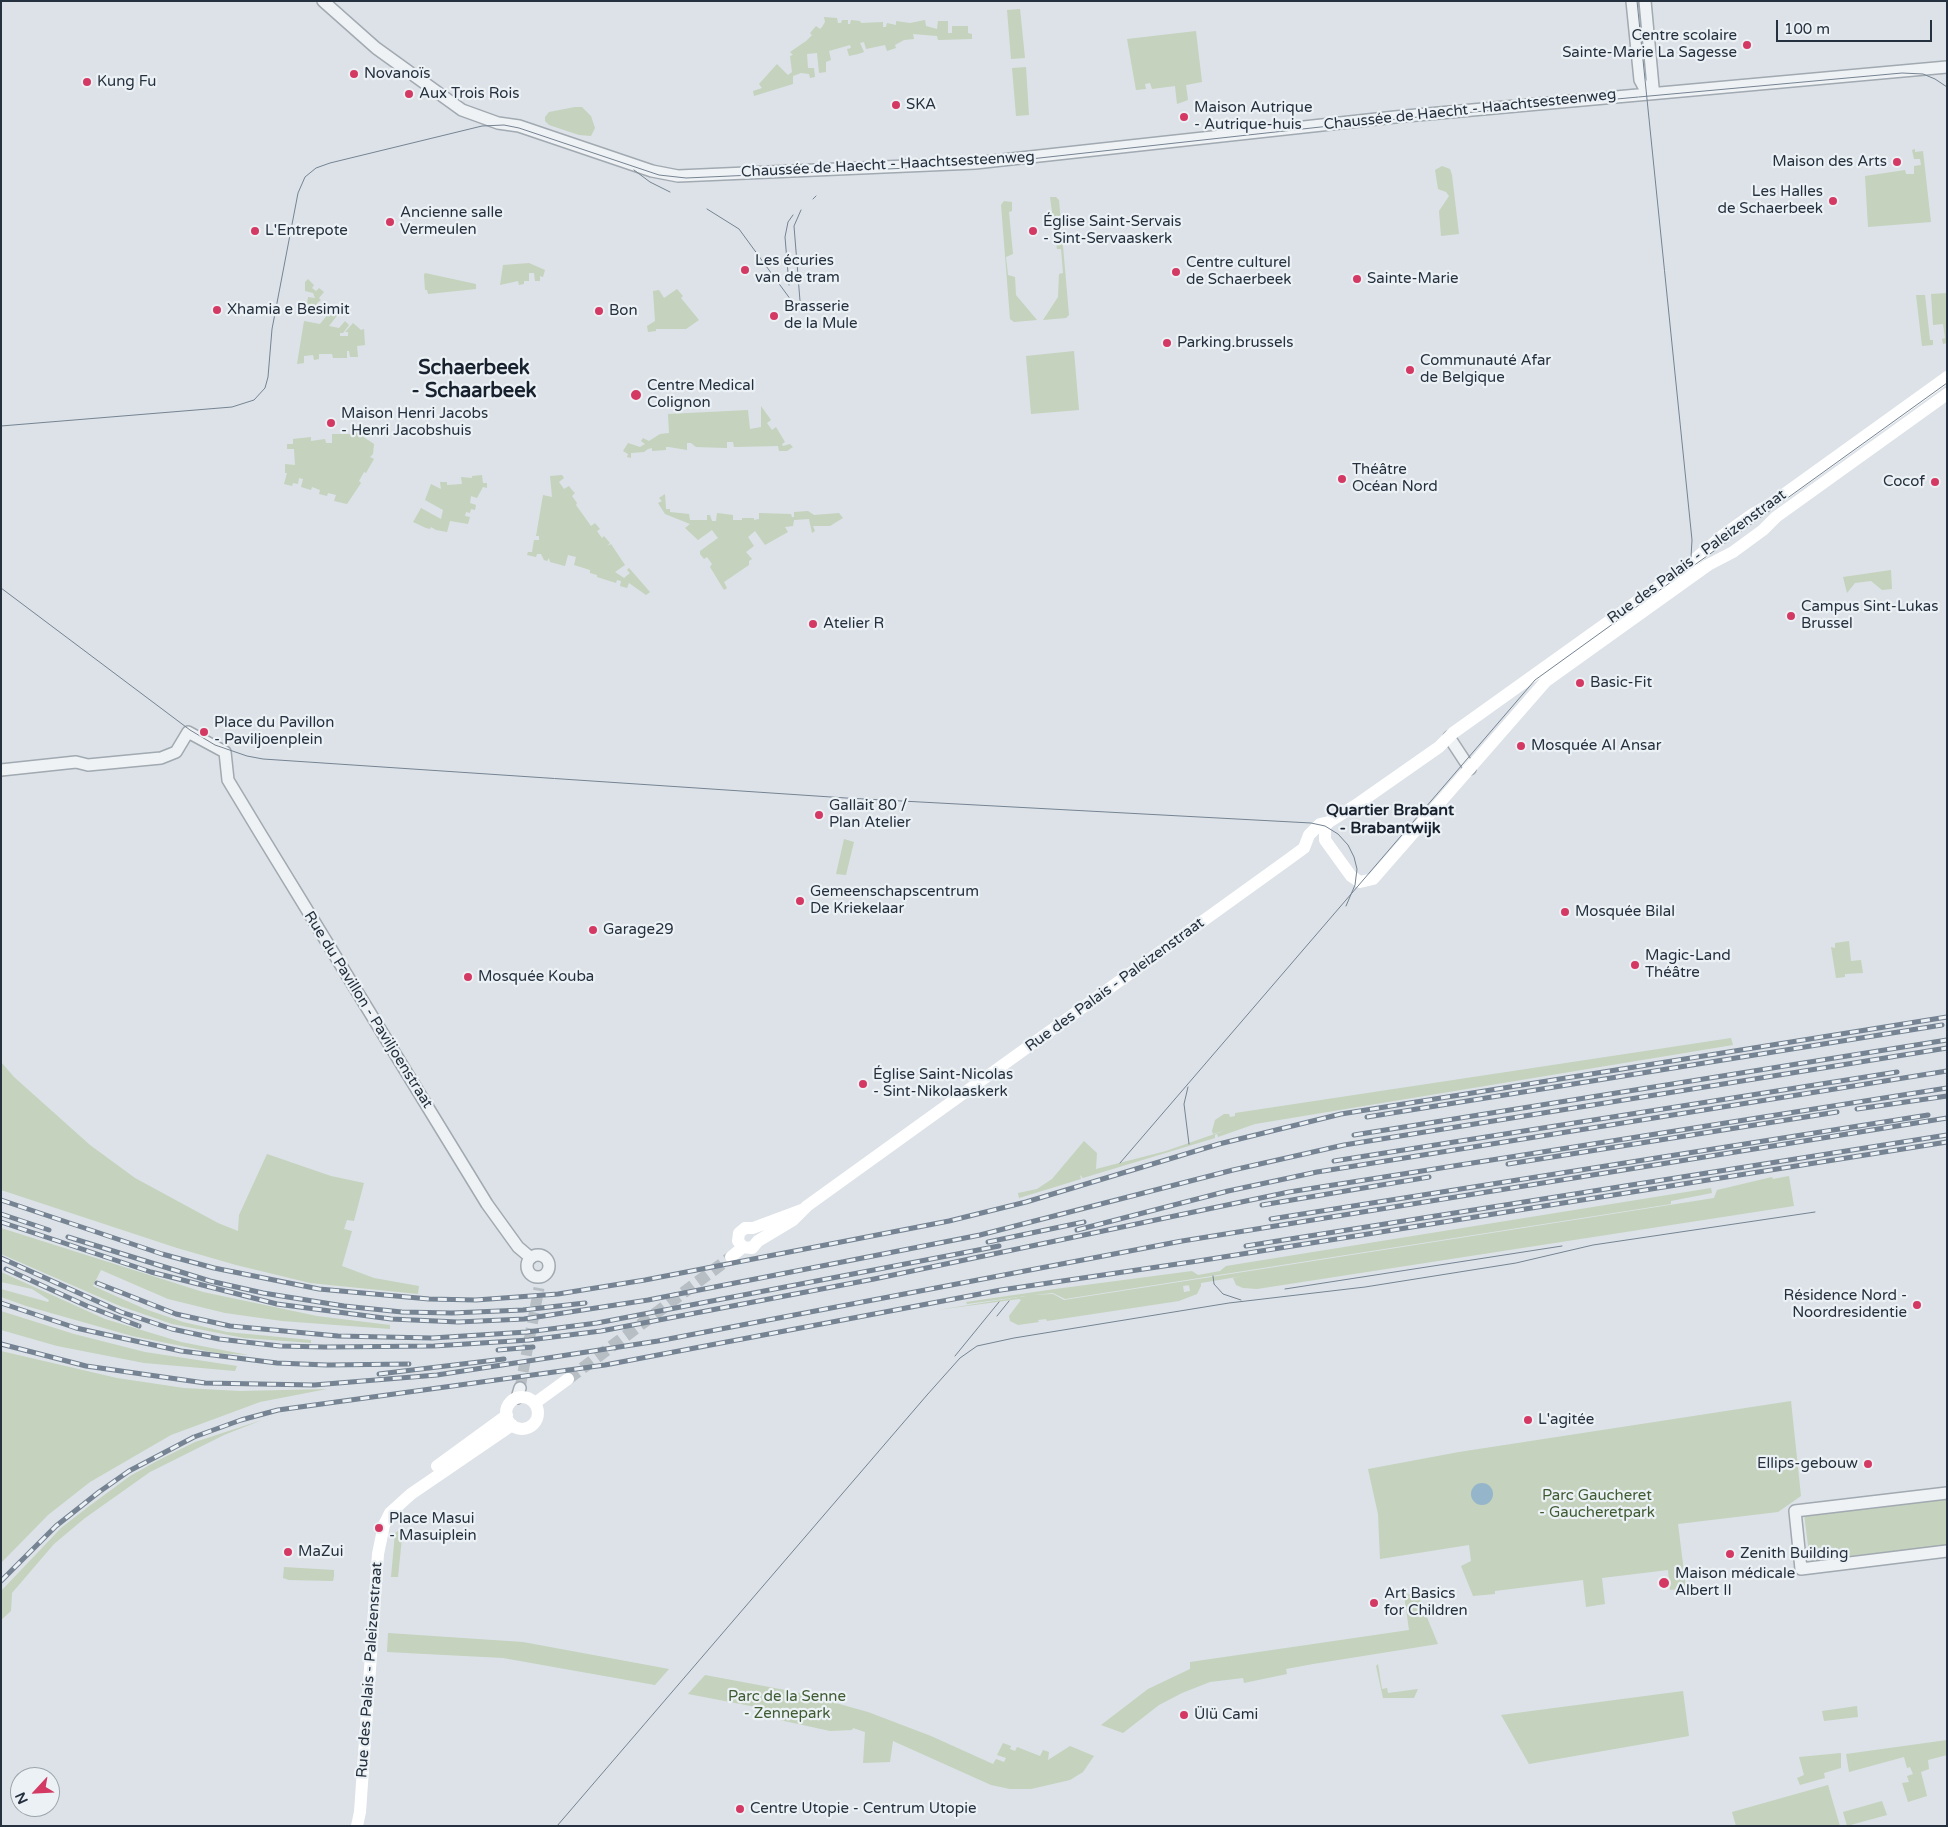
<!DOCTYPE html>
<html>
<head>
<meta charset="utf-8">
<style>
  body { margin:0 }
  #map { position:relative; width:1948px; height:1827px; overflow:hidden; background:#dce2e7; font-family:"Varela Round",sans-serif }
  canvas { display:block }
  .frame { position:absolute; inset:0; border:2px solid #25313e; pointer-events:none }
  .north { position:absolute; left:10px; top:1767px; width:50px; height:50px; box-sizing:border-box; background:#ecf1f5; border:1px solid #9ca4ac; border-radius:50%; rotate:245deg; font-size:14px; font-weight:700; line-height:20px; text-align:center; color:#25313e }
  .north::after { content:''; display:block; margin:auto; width:18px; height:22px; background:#d43963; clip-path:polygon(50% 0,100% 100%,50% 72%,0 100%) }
  .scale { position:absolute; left:1776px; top:20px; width:156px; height:22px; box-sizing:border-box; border:2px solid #25313e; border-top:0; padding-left:6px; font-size:15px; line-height:18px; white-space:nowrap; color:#25313e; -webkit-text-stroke:4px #ecf1f5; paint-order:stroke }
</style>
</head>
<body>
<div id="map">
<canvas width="1948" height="1827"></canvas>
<div class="frame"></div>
<div class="north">N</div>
<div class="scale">100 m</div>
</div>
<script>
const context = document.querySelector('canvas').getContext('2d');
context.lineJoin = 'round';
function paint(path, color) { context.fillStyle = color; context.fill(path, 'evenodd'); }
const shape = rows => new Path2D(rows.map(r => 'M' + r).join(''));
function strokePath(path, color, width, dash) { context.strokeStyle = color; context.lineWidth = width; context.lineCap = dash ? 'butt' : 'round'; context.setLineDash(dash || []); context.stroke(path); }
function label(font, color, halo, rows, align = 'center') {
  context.font = font + ' "Varela Round",sans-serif'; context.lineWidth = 4.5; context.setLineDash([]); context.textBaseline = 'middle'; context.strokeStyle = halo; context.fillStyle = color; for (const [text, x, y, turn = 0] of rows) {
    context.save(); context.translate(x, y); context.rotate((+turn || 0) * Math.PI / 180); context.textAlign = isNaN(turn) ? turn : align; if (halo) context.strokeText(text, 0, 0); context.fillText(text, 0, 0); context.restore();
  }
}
paint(shape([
  [1020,9,1025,58,1011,59,1007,10],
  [824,17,837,18,838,23,841,23,842,20,848,20,848,24,850,24,851,20,860,21,861,23,883,22,883,27,886,27,887,23,896,25,896,21,910,23,925,20,926,26,937,29,938,21,948,21,948,33,952,33,952,26,968,26,968,33,972,34,972,39,938,40,937,36,913,34,914,39,904,40,895,45,896,48,887,51,885,45,866,49,864,42,860,43,864,52,858,54,849,56,847,49,851,48,850,45,829,51,831,60,826,62,826,72,819,73,817,53,807,54,808,68,814,68,815,77,810,78,809,74,801,73,793,76,793,84,754,96,753,91,762,88,759,84,777,64,788,75,792,72,790,56,793,55,790,52,806,41,812,35,810,33,816,26,820,29,822,27,825,22],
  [1196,31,1202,82,1186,85,1188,100,1177,104,1175,86,1152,89,1150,83,1145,84,1146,89,1136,90,1127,39],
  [1026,67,1029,115,1016,116,1012,68],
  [575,107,582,107,591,116,595,128,591,136,579,135,549,125,545,121,545,117,549,112],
  [1915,149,1915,152,1923,151,1931,222,1868,227,1865,176,1905,170,1906,174,1914,174,1914,166,1921,165,1920,159,1914,159,1912,150],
  [1442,166,1450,169,1452,175,1459,234,1441,236,1439,211,1449,196,1446,192,1438,189,1435,170],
  [1050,197,1056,197,1059,200,1069,315,1066,318,1043,320,1058,297,1059,274,1063,273,1061,249,1057,249],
  [1004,201,1012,202,1012,211,1009,212,1013,254,1006,257,1008,275,1015,277,1016,295,1037,320,1014,322,1010,319,1001,205],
  [529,263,545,270,543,277,540,276,540,281,535,281,534,273,529,273,529,281,524,281,524,284,519,285,518,281,500,285,503,265],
  [425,273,476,284,476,289,428,294,427,290,425,290,424,275],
  [308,279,314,285,312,288,316,291,319,288,324,292,319,298,321,300,317,303,318,307,307,305,308,297,315,298,313,293,305,291,305,282],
  [677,289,683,296,681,298,699,320,686,329,656,329,656,331,648,332,647,326,655,321,653,291,659,290,664,298],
  [1947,293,1947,343,1943,344,1942,339,1945,338,1943,324,1933,325,1931,294],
  [1916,295,1925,295,1930,340,1933,340,1933,345,1922,346],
  [333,308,339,313,329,326,339,328,345,321,349,325,343,333,340,333,340,336,348,336,348,332,345,332,353,323,361,330,364,329,365,345,357,346,358,357,350,357,349,351,347,351,347,358,333,358,332,354,319,354,319,359,314,360,313,355,304,356,304,363,297,364,304,321,320,324],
  [1074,351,1079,410,1031,414,1026,356],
  [761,406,771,420,767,423,772,430,776,427,785,442,782,444,783,446,790,444,793,447,787,451,779,451,778,446,734,447,733,442,727,442,727,448,696,447,691,443,687,443,687,450,669,447,666,447,666,450,652,451,652,448,648,449,644,452,631,453,631,458,627,457,628,454,623,451,628,443,640,447,645,444,641,441,643,438,649,441,660,434,669,433,668,414,748,410,750,429,761,427],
  [360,426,363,430,359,434,374,444,373,454,370,457,374,459,366,473,364,472,359,481,361,483,347,504,334,501,336,495,328,493,327,496,319,494,320,490,312,487,311,490,301,487,303,479,299,478,298,484,293,483,292,486,284,484,287,473,285,473,285,464,295,465,294,449,287,449,287,444,293,444,293,439,311,437,311,441,325,439,326,443,332,443,332,434,356,434,356,428],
  [482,475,483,483,487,483,487,488,483,487,477,498,471,496,470,503,476,505,475,510,471,509,470,513,466,512,465,516,470,517,468,524,450,521,447,532,436,530,431,527,430,529,426,528,413,522,421,508,441,519,443,510,425,500,431,484,441,489,440,482,447,482,447,485,462,484,461,477,472,478,472,476],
  [562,475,564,478,559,482,564,489,569,486,572,490,575,493,572,496,577,503,576,505,591,526,595,523,600,529,597,531,599,534,602,538,604,536,610,543,607,546,611,544,625,565,615,572,624,578,630,573,627,570,629,568,650,592,646,595,629,583,627,588,620,586,621,581,617,580,616,583,597,577,597,575,590,573,590,570,574,565,576,557,568,555,565,566,550,562,549,558,547,561,544,560,541,554,537,554,536,557,527,555,528,552,532,552,534,540,539,540,539,536,536,536,543,495,552,497,550,476],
  [665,494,666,509,670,509,670,512,689,514,690,520,707,520,707,515,710,515,712,521,716,521,717,513,733,515,733,520,742,520,742,518,754,518,754,520,759,519,759,513,791,514,792,517,794,517,794,512,808,511,814,515,839,513,843,518,830,526,813,526,815,531,812,533,809,519,794,520,793,526,785,527,788,532,765,545,755,531,748,537,754,546,746,552,752,559,749,561,749,565,724,582,727,588,724,590,710,567,712,564,707,557,704,559,700,554,700,551,718,538,712,530,698,540,685,528,690,524,665,514,658,503,662,501,659,498],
  [1891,570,1892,589,1882,590,1871,581,1855,583,1847,593,1843,577],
  [844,839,854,842,846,875,836,874],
  [1849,941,1851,961,1861,960,1863,973,1845,974,1845,977,1836,978,1831,947,1835,948,1835,943],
  [1731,1038,1733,1045,1255,1124,1218,1137,1217,1134,1215,1135,1215,1138,1083,1178,1080,1175,1081,1179,1019,1198,1018,1193,1037,1189,1052,1179,1084,1141,1097,1153,1096,1169,1166,1151,1226,1130,1213,1134,1212,1131,1215,1120,1224,1114,1229,1114,1230,1117,1235,1116,1235,1113],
  [1,1062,14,1077,90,1145,135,1178,218,1223,238,1231,239,1215,267,1154,331,1176,364,1183,354,1221,347,1220,344,1229,352,1231,342,1266,374,1278,419,1286,418,1294,310,1283,236,1265,177,1248,1,1190],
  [1789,1176,1794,1206,1257,1289,1243,1288,1236,1285,1233,1278,1243,1276,1183,1286,1184,1292,1190,1291,1189,1285,1201,1283,1201,1286,1197,1294,1179,1301,1047,1321,1046,1319,1038,1320,1039,1322,1018,1325,1010,1321,1009,1316,1021,1300,1019,1299,937,1310,1026,1296,967,1304,966,1302,1055,1289,1192,1271,1198,1275,1220,1271,1226,1266,1711,1188,1712,1193,1671,1201,1671,1204,1065,1299,1053,1293,1033,1295,1053,1294,1064,1300,1269,1268,1714,1198,1717,1190,1772,1177,1773,1179],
  [1,1228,203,1292,317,1316,390,1325,390,1329,282,1321,225,1313,168,1299,101,1270,93,1286,145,1309,183,1322,227,1332,311,1340,311,1343,244,1338,172,1324,120,1306,1,1254],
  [1,1272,105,1319,181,1342,248,1355,216,1353,132,1336,26,1306,1,1297,1,1289,48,1302,49,1300,32,1289,1,1282],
  [1,1311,74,1334,145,1352,237,1366,235,1371,144,1363,57,1346,1,1330],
  [1,1351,117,1378,184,1388,240,1391,327,1389,260,1402,171,1435,90,1482,48,1515,1,1563],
  [1791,1401,1801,1496,1778,1512,1678,1524,1686,1588,1670,1590,1668,1570,1602,1578,1605,1604,1586,1607,1583,1580,1495,1591,1495,1594,1473,1596,1461,1566,1471,1561,1469,1545,1380,1559,1378,1514,1368,1469,1459,1452],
  [262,1420,224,1435,150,1472,85,1518,54,1544,12,1593,11,1611,1,1620,1,1591,61,1528,88,1507,130,1476,157,1461,195,1442],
  [1947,1496,1947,1545,1810,1561,1804,1514],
  [403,1528,398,1577,391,1577,395,1533],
  [284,1567,334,1570,334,1576,333,1581,289,1580,283,1578],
  [1417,1593,1438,1644,1313,1664,1286,1669,1287,1674,1244,1683,1243,1678,1210,1682,1182,1693,1159,1705,1123,1733,1101,1725,1148,1689,1190,1669,1190,1662,1409,1630,1404,1595],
  [388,1633,523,1642,669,1669,655,1685,503,1658,387,1652],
  [1378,1664,1382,1689,1387,1688,1388,1693,1418,1689,1414,1698,1383,1698,1376,1666],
  [705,1675,796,1692,868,1712,931,1736,993,1764,996,1759,1004,1762,1006,1758,997,1755,1003,1743,1011,1746,1010,1749,1015,1751,1017,1747,1040,1756,1043,1750,1049,1752,1048,1760,1070,1746,1094,1756,1083,1772,1070,1780,1031,1789,1010,1789,991,1785,893,1741,890,1762,863,1763,865,1732,853,1728,852,1730,830,1731,757,1715,757,1720,754,1720,756,1707,688,1694],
  [1683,1691,1689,1736,1529,1764,1501,1715],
  [1857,1706,1858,1717,1824,1721,1822,1711],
  [1947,1740,1947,1755,1928,1760,1929,1769,1921,1772,1927,1796,1908,1802,1902,1783,1909,1782,1907,1776,1913,1774,1910,1767,1907,1768,1904,1757,1849,1772,1846,1754],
  [1841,1753,1841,1768,1824,1773,1825,1778,1800,1785,1797,1778,1804,1775,1799,1757],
  [1828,1785,1840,1826,1736,1826,1732,1812],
  [1882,1801,1887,1815,1847,1826,1843,1812]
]), '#c5d2bd');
paint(shape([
  '1471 1494a11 11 0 1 1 22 0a11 11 0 1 1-22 0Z'
]), '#95b5ca');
strokePath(shape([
  [520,1388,539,1288]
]), '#b7bfc5', 11, [11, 5.5]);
strokePath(shape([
  [568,1379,731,1257]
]), '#b7bfc5', 12, [12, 6]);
const tertiary = shape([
  [323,1,376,48,462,110,498,123,519,126,652,171,678,176,975,163,1395,117,1947,67],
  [1632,1,1640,80,1647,93],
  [1645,1,1653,87,1652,93],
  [1449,737,1470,769],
  [1,770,76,762,88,765,161,758,176,752,188,732,225,752,228,780,260,833,487,1204,518,1247,531,1258],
  '527 1266a11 11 0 1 1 22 0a11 11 0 1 1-22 0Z',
  [517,1398,520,1388],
  [1947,1493,1795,1511,1801,1569,1947,1551]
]);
strokePath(tertiary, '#a1a9b1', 14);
strokePath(tertiary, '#eff2f5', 11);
strokePath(shape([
  [1329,822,1325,826,1325,840,1351,876,1360,882,1373,879,1546,681,1708,565,1733,552,1763,530,1776,517,1947,394],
  [804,1209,753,1228,745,1228,739,1233,738,1241,743,1247,752,1248,758,1241,793,1220,807,1206,1289,859,1304,848,1309,835,1320,824,1329,822,1359,803,1439,747,1453,733,1688,565,1722,536,1753,514,1769,505,1947,377],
  [731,1257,743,1247],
  '506 1413a16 16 0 1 1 32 0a16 16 0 1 1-32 0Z',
  [535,1403,568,1379],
  [437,1466,507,1415],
  [357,1826,360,1812,378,1554,384,1525,390,1513,411,1494,512,1425]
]), '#fff', 12);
strokePath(shape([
  [1637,1,1692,540,1691,557,1684,570],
  [634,170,650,182,670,192],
  [813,199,816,196],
  [707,209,739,229,799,311],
  [789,285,785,237,788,222,793,215],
  [800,301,794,226,801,210],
  [1,426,232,407,254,400,265,388,268,377,272,329,298,193,305,177,316,168,330,163,482,126,504,125,519,128,659,175,686,178,976,165,1375,121,1902,73,1923,74,1935,79,1947,87],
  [1,588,190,730,215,745,247,756,263,759,846,798,1311,823,1325,826,1338,834,1348,845,1354,857,1357,869,1355,885,1346,906],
  [1188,1087,1184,1104,1189,1144],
  [1120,1163,1535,680,1947,383],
  [1213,1276,1214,1284,1223,1294,1241,1300],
  [1285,1289,1562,1246],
  [997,1316,1009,1301],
  [955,1356,999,1302],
  [557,1826,927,1395,960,1358,977,1346,1014,1338,1229,1303,1365,1287,1516,1263,1593,1245,1815,1212]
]), '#758392', 1);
const rail = shape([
  [1857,1109,1947,1096],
  [1367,1117,1942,1025],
  [1354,1135,1947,1040],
  [1334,1161,1897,1072],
  [1508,1164,1837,1112],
  [1,1200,162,1254,214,1268,319,1289,429,1299,476,1300,558,1294,645,1280,949,1221,1026,1202,1219,1144,1341,1114,1947,1017],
  [1262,1205,1429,1177],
  [1,1214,49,1230],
  [1271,1219,1928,1115],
  [1,1222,151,1272,277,1304,391,1319,458,1322,524,1319,648,1300,980,1235,1233,1170,1344,1145,1947,1048],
  [1077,1230,1228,1191,1317,1172,1947,1071],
  [68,1237,210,1281,263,1293,344,1306,402,1312,452,1313,523,1310,585,1303],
  [988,1242,1084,1222],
  [1246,1246,1947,1135],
  [1,1258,121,1312,172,1329,219,1339,280,1346,325,1347,434,1346,529,1340,601,1331,874,1279,1289,1192,1947,1088],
  [6,1269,87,1306,139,1326],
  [97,1283,176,1314,230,1326,338,1336,432,1338,527,1332,597,1323,999,1246],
  [1,1303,76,1328,181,1351,277,1363,327,1365,409,1364],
  [1,1344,86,1366,205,1383,314,1385,437,1375,658,1341,1182,1241,1947,1118],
  [498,1350,533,1347],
  [379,1374,504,1359],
  [1,1581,56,1526,99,1492,129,1471,194,1437,241,1420,278,1410,605,1365,1001,1290,1198,1261,1947,1142]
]);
strokePath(rail, '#758392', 5);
strokePath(rail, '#ecf1f5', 3, [9]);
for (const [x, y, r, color] of [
  [1747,45,5,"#d43963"],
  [354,74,5,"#d43963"],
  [87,82,5,"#d43963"],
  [409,94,5,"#d43963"],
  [896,105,5,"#d43963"],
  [1184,117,5,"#d43963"],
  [1897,162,5,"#d43963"],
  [1833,201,5,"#d43963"],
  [390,222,5,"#d43963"],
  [255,231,5,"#d43963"],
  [1033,231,5,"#d43963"],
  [745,270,5,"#d43963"],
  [1176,272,5,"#d43963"],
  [1357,279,5,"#d43963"],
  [217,310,5,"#d43963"],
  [599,311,5,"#d43963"],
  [774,316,5,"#d43963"],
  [1167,343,5,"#d43963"],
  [1410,370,5,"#d43963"],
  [636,395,6,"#d43963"],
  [331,423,5,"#d43963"],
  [1342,479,5,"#d43963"],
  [1935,482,5,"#d43963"],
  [1791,616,5,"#d43963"],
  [813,624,5,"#d43963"],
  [1580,683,5,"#d43963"],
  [204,732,5,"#d43963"],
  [1521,746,5,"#d43963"],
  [819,815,5,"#d43963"],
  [800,901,5,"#d43963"],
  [1565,912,5,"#d43963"],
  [593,930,5,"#d43963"],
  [1635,965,5,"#d43963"],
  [468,977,5,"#d43963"],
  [863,1084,5,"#d43963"],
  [1917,1305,5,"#d43963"],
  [1528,1420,5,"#d43963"],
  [1868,1464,5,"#d43963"],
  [379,1528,5,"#d43963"],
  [288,1552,5,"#d43963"],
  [1730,1554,5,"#d43963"],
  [1664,1583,6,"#d43963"],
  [1374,1603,5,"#d43963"],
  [1184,1715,5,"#d43963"],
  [740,1809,5,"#d43963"]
]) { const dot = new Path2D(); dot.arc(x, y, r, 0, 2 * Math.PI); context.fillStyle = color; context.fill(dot); strokePath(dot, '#ecf1f5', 2); }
label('15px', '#25313e', '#ecf1f5', [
  ["Centre scolaire",1737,36,"right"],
  ["Sainte-Marie La Sagesse",1737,53,"right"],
  ["Novanoïs",364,74],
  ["Kung Fu",97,82],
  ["Aux Trois Rois",419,94],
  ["SKA",906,105],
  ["Maison Autrique",1194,108],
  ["- Autrique-huis",1194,125],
  ["Maison des Arts",1887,162,"right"],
  ["Les Halles",1823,192,"right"],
  ["de Schaerbeek",1823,209,"right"],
  ["Ancienne salle",400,213],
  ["Vermeulen",400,230],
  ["Église Saint-Servais",1043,222],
  ["- Sint-Servaaskerk",1043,239],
  ["L'Entrepote",265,231],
  ["Les écuries",755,261],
  ["van de tram",755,278],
  ["Centre culturel",1186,263],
  ["de Schaerbeek",1186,280],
  ["Sainte-Marie",1367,279],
  ["Brasserie",784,307],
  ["de la Mule",784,324],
  ["Xhamia e Besimit",227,310],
  ["Bon",609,311],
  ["Parking.brussels",1177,343],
  ["Communauté Afar",1420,361],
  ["de Belgique",1420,378],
  ["Centre Medical",647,386],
  ["Colignon",647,403],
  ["Maison Henri Jacobs",341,414],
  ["- Henri Jacobshuis",341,431],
  ["Théâtre",1352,470],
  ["Océan Nord",1352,487],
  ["Cocof",1925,482,"right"],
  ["Campus Sint-Lukas",1801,607],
  ["Brussel",1801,624],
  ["Atelier R",823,624],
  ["Basic-Fit",1590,683],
  ["Place du Pavillon",214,723],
  ["- Paviljoenplein",214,740],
  ["Mosquée Al Ansar",1531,746],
  ["Gallait 80 /",829,806],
  ["Plan Atelier",829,823],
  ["Gemeenschapscentrum",810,892],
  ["De Kriekelaar",810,909],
  ["Mosquée Bilal",1575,912],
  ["Garage29",603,930],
  ["Magic-Land",1645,956],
  ["Théâtre",1645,973],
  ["Mosquée Kouba",478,977],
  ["Église Saint-Nicolas",873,1075],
  ["- Sint-Nikolaaskerk",873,1092],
  ["Résidence Nord -",1907,1296,"right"],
  ["Noordresidentie",1907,1313,"right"],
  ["L'agitée",1538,1420],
  ["Ellips-gebouw",1858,1464,"right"],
  ["Place Masui",389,1519],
  ["- Masuiplein",389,1536],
  ["MaZui",298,1552],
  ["Zenith Building",1740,1554],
  ["Maison médicale",1675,1574],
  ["Albert II",1675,1591],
  ["Art Basics",1384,1594],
  ["for Children",1384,1611],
  ["Ülü Cami",1194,1715],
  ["Centre Utopie - Centrum Utopie",750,1809]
], 'left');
label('15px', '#25313e', '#ecf1f5', [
  ["Chaussée de Haecht - Haachtsesteenweg",1470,110,-6],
  ["Chaussée de Haecht - Haachtsesteenweg",888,165,-3],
  ["Rue des Palais - Paleizenstraat",1697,557,-36],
  ["Rue des Palais - Paleizenstraat",1115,985,-36],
  ["Rue du Pavillon - Paviljoenstraat",368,1010,58],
  ["Rue des Palais - Paleizenstraat",370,1670,-86]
]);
label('15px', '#3e5b32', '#ecf1f5', [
  ["Parc Gaucheret",1597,1496],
  ["- Gaucheretpark",1597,1513],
  ["Parc de la Senne",787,1697],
  ["- Zennepark",787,1714]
]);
label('bold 16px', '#18222f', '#ecf1f5', [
  ["Quartier Brabant",1390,811],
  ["- Brabantwijk",1390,829]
]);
label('bold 20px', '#18222f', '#ecf1f5', [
  ["Schaerbeek",474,369],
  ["- Schaarbeek",474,392]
]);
</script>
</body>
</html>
